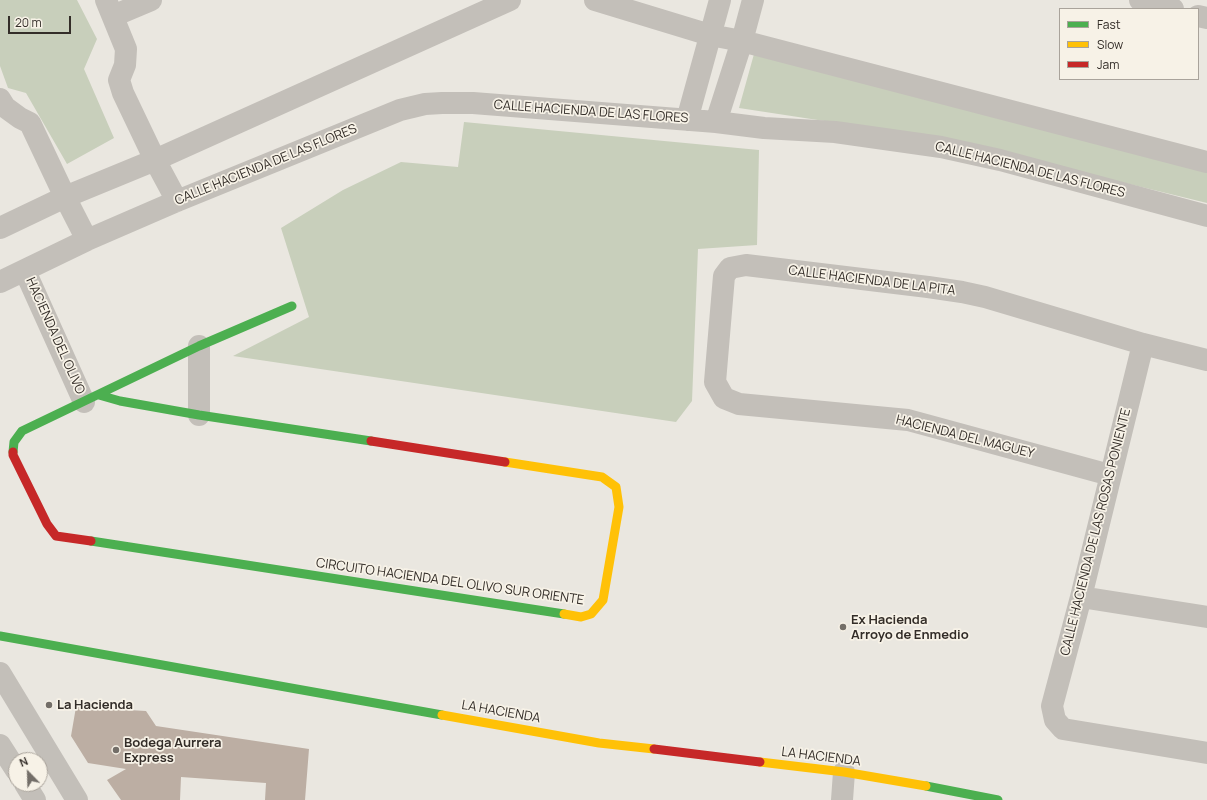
<!DOCTYPE html>
<html>
<head>
<meta charset="utf-8">
<style>
  body { margin:0 }
  #map { position:relative; width:1207px; height:800px; overflow:hidden; background:#eae7e0; font-family:Manrope,sans-serif }
  canvas { display:block }
  .legend { position:absolute; left:1059px; top:8px; width:140px; height:72px; box-sizing:border-box; background:#f7f2e7; border:1px solid #a9a39b; margin:0; padding:5px 7px; list-style:none; font-size:12px; color:#332d28 }
  .legend li { display:flex; align-items:center; gap:8px; height:20px }
  .legend b { width:20px; border:1px solid #a9a39b }
  .north { position:absolute; left:8px; top:752px; width:40px; height:40px; box-sizing:border-box; background:#f7f2e7; border:1px solid #a9a39b; border-radius:50%; rotate:337deg; font-size:11px; font-weight:700; line-height:16px; text-align:center; color:#332d28 }
  .north::after { content:''; display:block; margin:auto; width:14px; height:18px; background:#736e68; clip-path:polygon(50% 0,100% 100%,50% 72%,0 100%) }
  .scale { position:absolute; left:8px; top:16px; width:63px; height:18px; box-sizing:border-box; border:2px solid #332d28; border-top:0; padding-left:5px; font-size:12px; line-height:14px; white-space:nowrap; color:#332d28; -webkit-text-stroke:3px #f7f2e7; paint-order:stroke }
</style>
</head>
<body>
<div id="map">
<canvas width="1207" height="800"></canvas>
<ul class="legend">
<li><b style="height:5px;background:#4caf50"></b>Fast</li>
<li><b style="height:5px;background:#ffc107"></b>Slow</li>
<li><b style="height:5px;background:#c62828"></b>Jam</li>
</ul>
<div class="north">N</div>
<div class="scale">20 m</div>
</div>
<script>
const context = document.querySelector('canvas').getContext('2d');
context.lineJoin = 'round';
function paint(path, color) { context.fillStyle = color; context.fill(path, 'evenodd'); }
const shape = rows => new Path2D(rows.map(r => 'M' + r).join(''));
function strokePath(path, color, width, dash) { context.strokeStyle = color; context.lineWidth = width; context.lineCap = dash ? 'butt' : 'round'; context.setLineDash(dash || []); context.stroke(path); }
function label(font, color, halo, rows, align = 'center') {
  context.font = font + ' Manrope,sans-serif'; context.lineWidth = 3.5; context.setLineDash([]); context.textBaseline = 'middle'; context.strokeStyle = halo; context.fillStyle = color; for (const [text, x, y, turn = 0] of rows) {
    context.save(); context.translate(x, y); context.rotate((+turn || 0) * Math.PI / 180); context.textAlign = isNaN(turn) ? turn : align; if (halo) context.strokeText(text, 0, 0); context.fillText(text, 0, 0); context.restore();
  }
}
paint(shape([
  [0,0,77,0,97,39,84,69,114,138,67,164,26,93,8,88,0,66],
  [754,54,1207,172,1207,203,949,140,739,108],
  [464,122,759,150,757,245,698,249,692,401,676,422,233,356,309,317,281,228,343,190,401,162,458,167]
]), '#c8cfbb');
paint(shape([
  [76,707,146,711,156,726,309,749,305,800,265,800,266,783,181,777,180,800,121,800,107,780,126,769,88,763,71,736]
]), '#bcaea3');
strokePath(shape([
  [106,0,126,49,125,65,119,80,123,93,155,160,177,201],
  [595,0,710,35,742,41,1207,162],
  [1140,0,1173,9],
  [113,16,151,0],
  [1198,16,1207,18],
  [0,99,5,107,20,118,30,123,65,197,87,240],
  [687,120,720,0],
  [716,122,742,41,753,0],
  [0,228,65,197,155,160,510,0],
  [25,271,84,402],
  [0,282,87,240,177,201,400,110,425,104,442,103,473,103,716,122,764,128,835,132,941,147,1000,160,1207,216],
  [1143,344,1081,597,1052,706,1055,720,1063,729,1207,753],
  [199,415,199,346],
  [1110,475,908,420,739,404,724,398,715,382,724,276,730,268,746,265,928,287,962,292,985,297,1143,344,1207,360],
  [1081,597,1207,617],
  [0,673,77,800],
  [0,745,16,770],
  [25,784,35,800],
  [842,800,844,772]
]), '#c3bfb9', 22);
strokePath(shape([
  [99,395,120,401,199,415,371,441],
  [13,452,14,442,22,431,199,346,292,306],
  [91,541,564,614],
  [0,636,442,715],
  [926,786,998,800]
]), '#4caf50', 9);
strokePath(shape([
  [505,462,602,477,616,487,619,507,603,600,591,614,581,617,564,614],
  [442,715,599,743,654,749],
  [760,762,844,772,926,786]
]), '#ffc107', 9);
strokePath(shape([
  [371,441,505,462],
  [13,452,13,455,47,524,56,536,91,541],
  [654,749,760,762]
]), '#c62828', 9);
for (const [x, y, r, color] of [
  [843,627,4,"#736e68"],
  [49,705,4,"#736e68"],
  [116,750,4,"#736e68"]
]) { const dot = new Path2D(); dot.arc(x, y, r, 0, 2 * Math.PI); context.fillStyle = color; context.fill(dot); strokePath(dot, '#f7f2e7', 1.5); }
label('13px', '#332d28', '#f7f2e7', [
  ["CALLE HACIENDA DE LAS FLORES",591,112,4],
  ["CALLE HACIENDA DE LAS FLORES",266,165,-22],
  ["CALLE HACIENDA DE LAS FLORES",1030,170,14],
  ["CALLE HACIENDA DE LA PITA",872,281,7],
  ["HACIENDA DEL OLIVO",55,336,66],
  ["HACIENDA DEL MAGUEY",965,437,14],
  ["CALLE HACIENDA DE LAS ROSAS PONIENTE",1096,532,-76],
  ["CIRCUITO HACIENDA DEL OLIVO SUR ORIENTE",450,582,8],
  ["LA HACIENDA",501,712,10],
  ["LA HACIENDA",821,757,7]
]);
label('bold 13px', '#332d28', '#f7f2e7', [
  ["Ex Hacienda",851,620],
  ["Arroyo de Enmedio",851,635],
  ["La Hacienda",57,705],
  ["Bodega Aurrera",124,743],
  ["Express",124,758]
], 'left');
</script>
</body>
</html>
